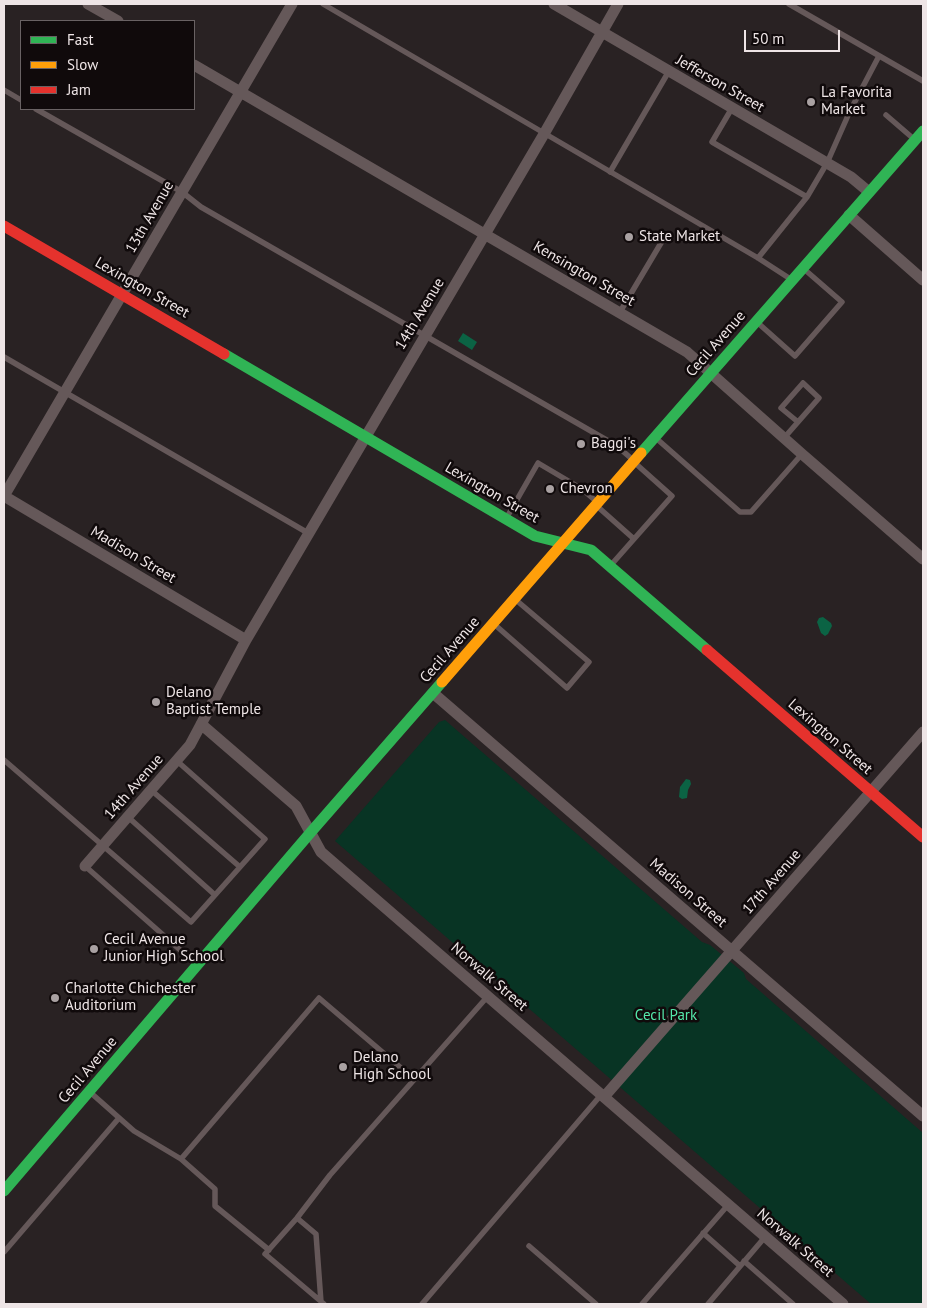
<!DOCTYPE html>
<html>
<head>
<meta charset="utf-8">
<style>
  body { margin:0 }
  #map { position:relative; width:927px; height:1308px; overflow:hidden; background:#292223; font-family:"PT Sans",sans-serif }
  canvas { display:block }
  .frame { position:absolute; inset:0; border:5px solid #eee5e6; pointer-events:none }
  .legend { position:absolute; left:20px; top:20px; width:175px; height:90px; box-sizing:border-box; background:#100a0b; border:1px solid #696263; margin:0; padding:6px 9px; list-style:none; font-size:15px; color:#eee5e6 }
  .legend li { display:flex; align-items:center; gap:10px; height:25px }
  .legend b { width:25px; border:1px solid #696263 }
  .scale { position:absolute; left:744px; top:30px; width:96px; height:22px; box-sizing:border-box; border:2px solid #eee5e6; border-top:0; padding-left:6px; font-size:15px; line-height:18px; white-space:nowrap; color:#eee5e6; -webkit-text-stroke:4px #100a0b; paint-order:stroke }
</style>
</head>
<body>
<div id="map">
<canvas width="927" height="1308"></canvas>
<div class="frame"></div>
<ul class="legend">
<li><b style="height:6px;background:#30b455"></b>Fast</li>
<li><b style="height:6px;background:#ff9f0a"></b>Slow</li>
<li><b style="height:6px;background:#e5322d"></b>Jam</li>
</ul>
<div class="scale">50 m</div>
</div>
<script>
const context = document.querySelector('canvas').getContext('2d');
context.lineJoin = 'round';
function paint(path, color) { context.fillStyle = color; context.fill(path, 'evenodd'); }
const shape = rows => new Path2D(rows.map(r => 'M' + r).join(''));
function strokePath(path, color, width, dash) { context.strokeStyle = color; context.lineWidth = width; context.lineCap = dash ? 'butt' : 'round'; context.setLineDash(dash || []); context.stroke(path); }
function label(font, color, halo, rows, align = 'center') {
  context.font = font + ' "PT Sans",sans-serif'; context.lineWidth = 5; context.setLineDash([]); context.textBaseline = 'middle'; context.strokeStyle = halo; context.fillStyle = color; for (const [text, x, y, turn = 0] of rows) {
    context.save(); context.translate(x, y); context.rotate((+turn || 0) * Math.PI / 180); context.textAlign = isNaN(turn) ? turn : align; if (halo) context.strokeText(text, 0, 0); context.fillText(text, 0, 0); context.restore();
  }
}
paint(shape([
  [445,720,702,942,710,945,744,973,746,979,923,1133,923,1304,871,1304,335,841,439,722]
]), '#083424');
paint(shape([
  [463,333,477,342,472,350,458,341],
  [823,617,831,623,832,626,828,634,825,636,821,633,817,622,819,618],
  [686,779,690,780,691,784,688,790,687,798,682,799,679,797,680,787]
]), '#0b6344');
strokePath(shape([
  [323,4,758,258,792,280],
  [789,4,923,81],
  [4,90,21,100],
  [732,108,712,142,807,197,827,163,850,111,879,56],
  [36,109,182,192,201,207,617,446,633,460],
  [886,115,915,140],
  [610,172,669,71],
  [758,258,807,197],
  [620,312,661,243],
  [758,323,795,356,842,302,804,269],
  [4,357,308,533],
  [803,383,819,398,798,422,781,408,803,383],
  [784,438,798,422],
  [657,439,740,512,751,512,802,454],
  [598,507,634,539,672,496,635,463],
  [507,517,538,463,582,489,597,502],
  [611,565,634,539],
  [494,624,567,688,589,662,516,600],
  [4,760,191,922,265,839,177,761],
  [151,790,240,867],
  [128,817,215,895],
  [85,866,196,964],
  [91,1093,134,1131,181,1159,215,1189,215,1206,269,1250],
  [181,1159,319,998,414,1079],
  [297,1218,316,1234,321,1302],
  [703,1233,740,1266],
  [529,1246,596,1304],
  [4,1252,119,1118],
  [744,1261,793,1304],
  [324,1304,265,1254,297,1218,330,1175,488,996],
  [422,1304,601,1095],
  [642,1304,728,1205],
  [708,1304,765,1237]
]), '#655859', 5.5);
strokePath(shape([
  [88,4,118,21],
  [554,4,851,177,869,192],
  [194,65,687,352,802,454,923,559],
  [849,215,923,280],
  [4,496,292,4],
  [4,496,246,640],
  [433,693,923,1116],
  [201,724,296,806,321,852,843,1304],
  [85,866,190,745,246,640,544,134,618,4],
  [604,1097,923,732]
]), '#655859', 11);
strokePath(shape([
  [224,354,535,536,591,550,707,650],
  [641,453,923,131],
  [4,1191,311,832,442,682]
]), '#30b455', 11);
strokePath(shape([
  [442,682,641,453]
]), '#ff9f0a', 11);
strokePath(shape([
  [4,226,224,354],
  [707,650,923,837]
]), '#e5322d', 11);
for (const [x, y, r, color] of [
  [811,102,5,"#a9a1a2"],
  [629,237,5,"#a9a1a2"],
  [581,444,5,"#a9a1a2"],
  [550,489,5,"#a9a1a2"],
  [156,702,5,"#a9a1a2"],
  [94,949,5,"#a9a1a2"],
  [55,998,5,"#a9a1a2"],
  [343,1067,5,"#a9a1a2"]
]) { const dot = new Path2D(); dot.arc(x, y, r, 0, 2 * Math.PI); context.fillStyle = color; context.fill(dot); strokePath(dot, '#100a0b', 2); }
label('15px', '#eee5e6', '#100a0b', [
  ["Jefferson Street",720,84,30],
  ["13th Avenue",150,217,-60],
  ["Kensington Street",584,274,30],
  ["Lexington Street",142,288,30],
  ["14th Avenue",420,314,-59],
  ["Cecil Avenue",716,344,-49],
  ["Lexington Street",492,493,30],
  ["Madison Street",133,555,31],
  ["Cecil Avenue",450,650,-49],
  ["Lexington Street",830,737,41],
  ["14th Avenue",134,787,-49],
  ["17th Avenue",772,882,-49],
  ["Madison Street",688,893,41],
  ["Norwalk Street",489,977,41],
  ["Cecil Avenue",88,1070,-50],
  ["Norwalk Street",795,1243,41]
]);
label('15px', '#eee5e6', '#100a0b', [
  ["La Favorita",821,93],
  ["Market",821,110],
  ["State Market",639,237],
  ["Baggi's",591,444],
  ["Chevron",560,489],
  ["Delano",166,693],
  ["Baptist Temple",166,710],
  ["Cecil Avenue",104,940],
  ["Junior High School",104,957],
  ["Charlotte Chichester",65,989],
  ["Auditorium",65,1006],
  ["Delano",353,1058],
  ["High School",353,1075]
], 'left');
label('15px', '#54e7aa', '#100a0b', [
  ["Cecil Park",666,1016]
]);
</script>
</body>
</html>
